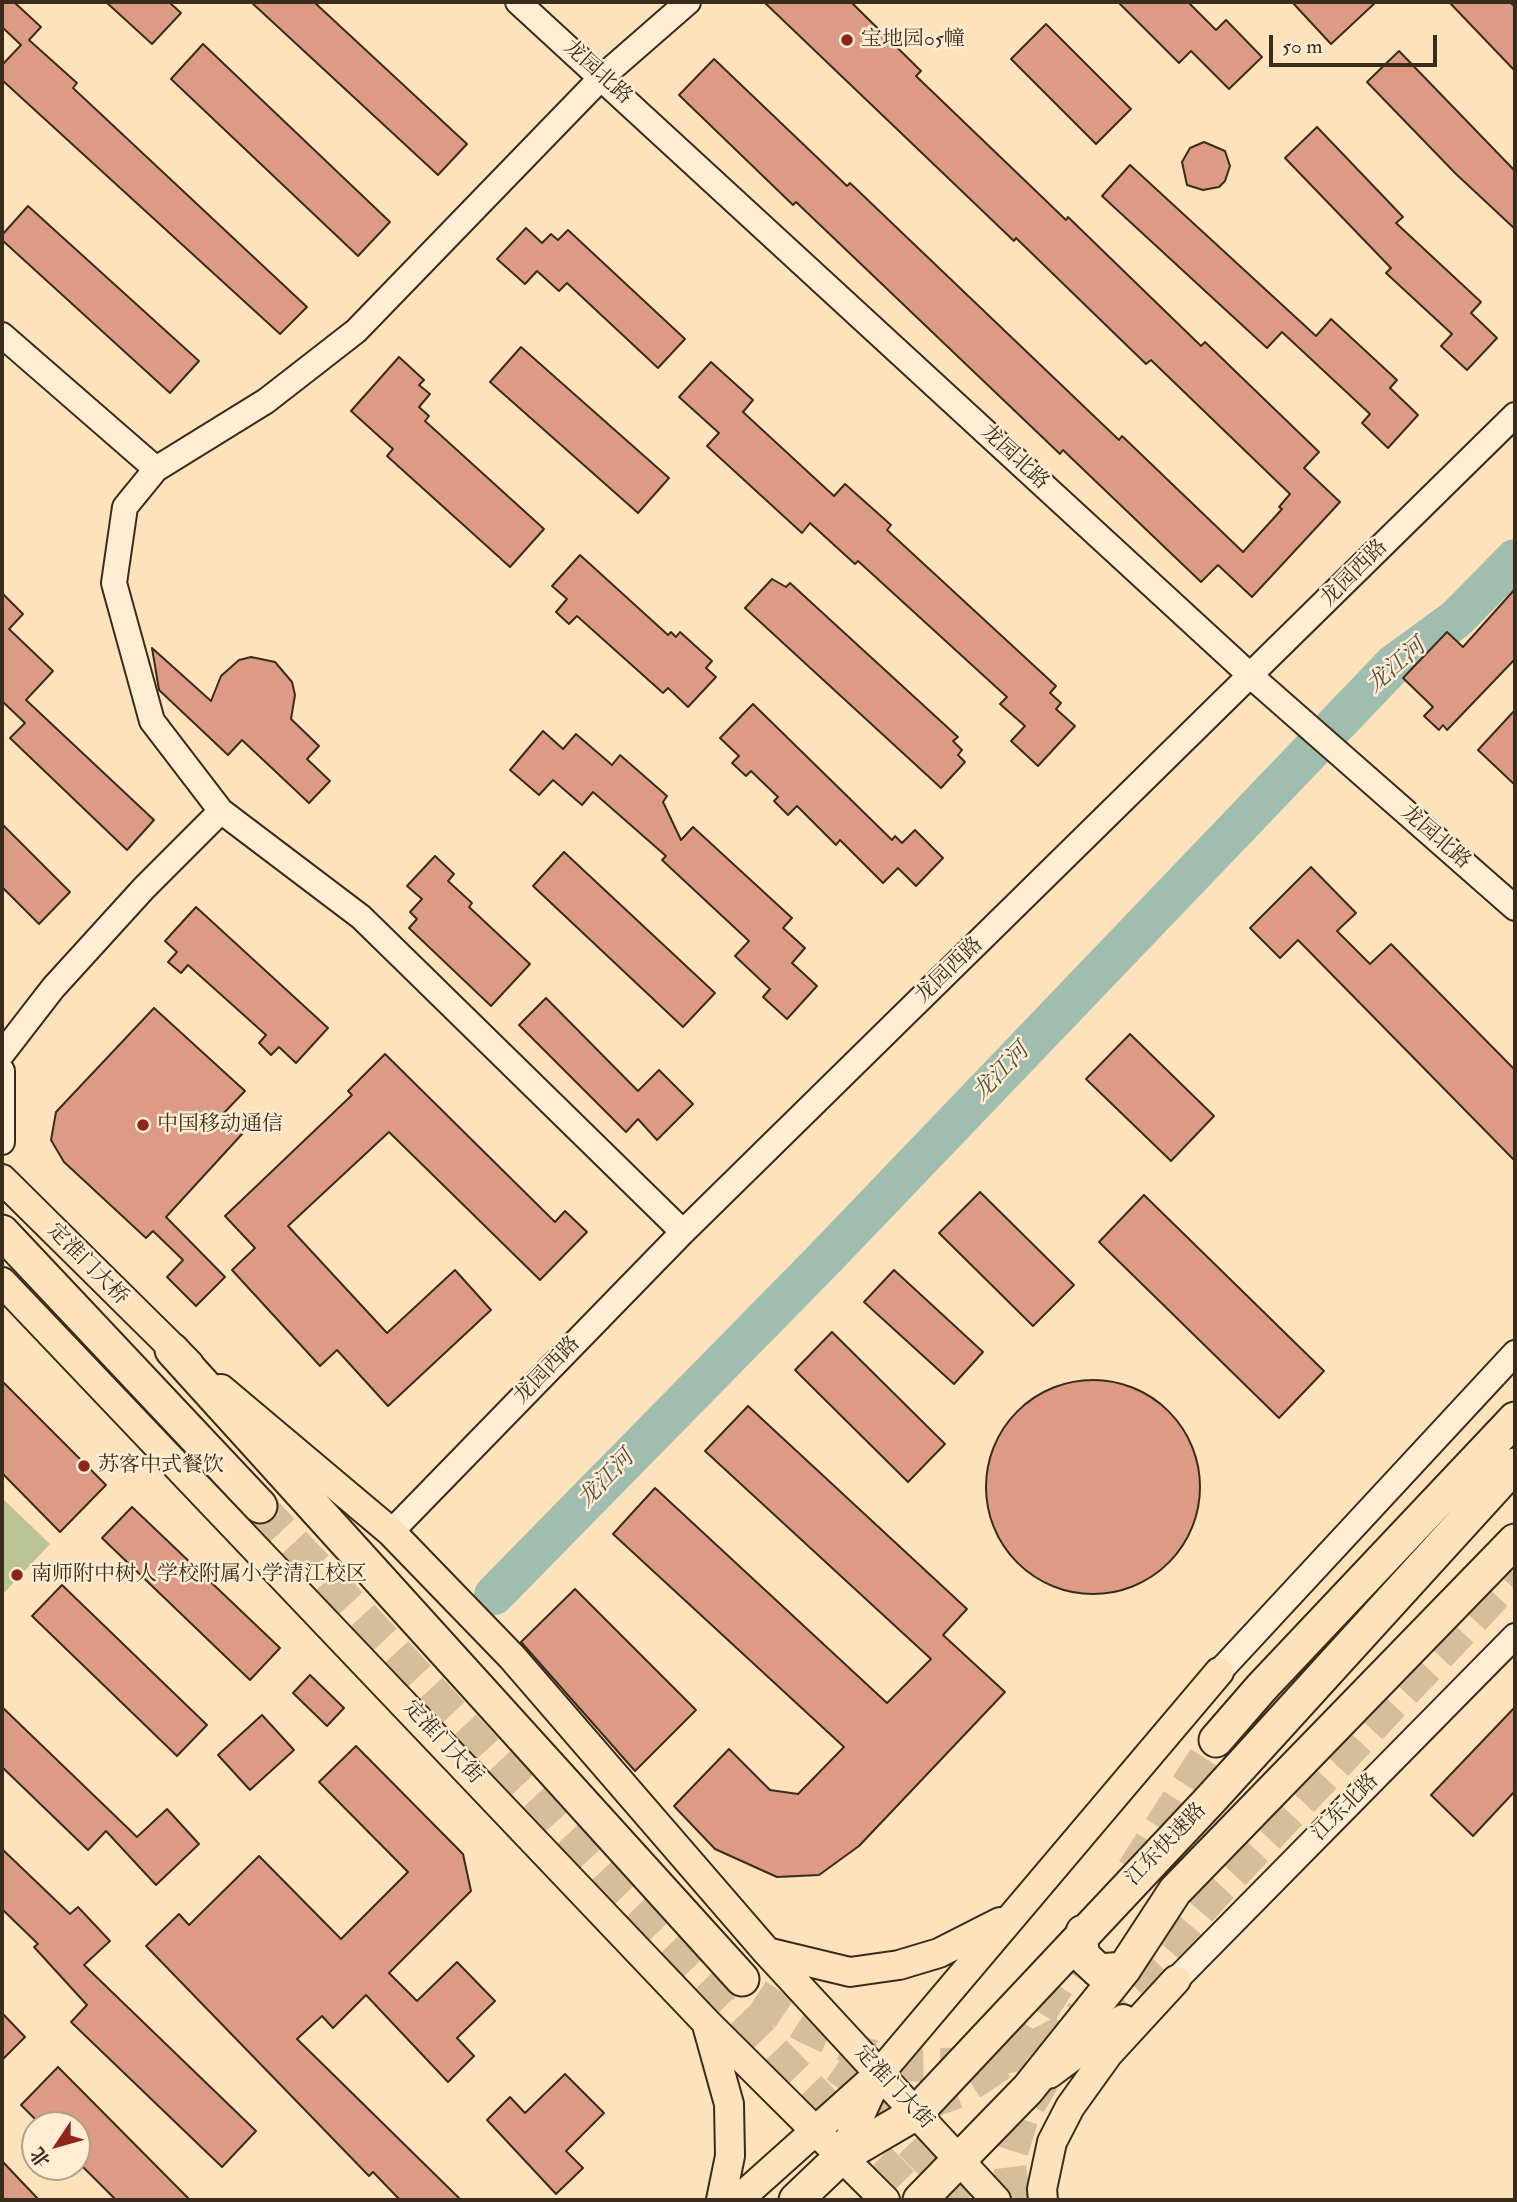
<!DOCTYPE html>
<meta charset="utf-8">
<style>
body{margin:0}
#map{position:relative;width:1517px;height:2202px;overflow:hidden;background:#fde2bb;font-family:"IM FELL Double Pica","Noto Serif SC",serif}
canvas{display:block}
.frame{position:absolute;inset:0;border:4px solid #3a2c1a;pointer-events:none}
.north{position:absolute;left:21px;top:2111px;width:70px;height:70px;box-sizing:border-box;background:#feecd3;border:2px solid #b09f89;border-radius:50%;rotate:234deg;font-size:19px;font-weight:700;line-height:28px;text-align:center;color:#3a2c1a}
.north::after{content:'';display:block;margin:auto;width:24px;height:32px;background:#8f2418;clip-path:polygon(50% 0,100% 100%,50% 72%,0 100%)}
.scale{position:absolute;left:1269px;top:35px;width:168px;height:32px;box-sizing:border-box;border:4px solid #3a2c1a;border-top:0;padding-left:9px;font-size:21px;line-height:24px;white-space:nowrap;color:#3a2c1a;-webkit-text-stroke:5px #feecd3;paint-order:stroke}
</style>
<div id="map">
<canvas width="1517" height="2202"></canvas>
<div class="frame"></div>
<div class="north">北</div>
<div class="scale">50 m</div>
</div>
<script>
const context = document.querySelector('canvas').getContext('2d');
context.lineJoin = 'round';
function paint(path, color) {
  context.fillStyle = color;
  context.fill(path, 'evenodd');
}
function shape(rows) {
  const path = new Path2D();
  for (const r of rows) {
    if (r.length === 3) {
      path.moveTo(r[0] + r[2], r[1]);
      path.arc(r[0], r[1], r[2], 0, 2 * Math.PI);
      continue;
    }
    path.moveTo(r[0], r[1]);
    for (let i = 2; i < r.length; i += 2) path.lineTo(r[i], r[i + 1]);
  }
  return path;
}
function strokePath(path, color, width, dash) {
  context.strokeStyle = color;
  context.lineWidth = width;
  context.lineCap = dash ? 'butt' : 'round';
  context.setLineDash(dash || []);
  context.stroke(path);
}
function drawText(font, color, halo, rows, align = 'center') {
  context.font = font + ' "IM FELL Double Pica","Noto Serif SC",serif';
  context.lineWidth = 5;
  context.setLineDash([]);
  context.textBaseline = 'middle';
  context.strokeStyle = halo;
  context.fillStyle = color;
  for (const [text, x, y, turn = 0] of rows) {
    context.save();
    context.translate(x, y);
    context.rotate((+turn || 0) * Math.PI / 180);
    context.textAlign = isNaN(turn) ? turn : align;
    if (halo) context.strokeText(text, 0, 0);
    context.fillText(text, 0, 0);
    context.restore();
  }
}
paint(shape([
 [2,1498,50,1544,2,1595]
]), '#bac494');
strokePath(shape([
 [494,1595,825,1258,1393,665,1456,619,1515,559]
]), '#9fbeaf', 40);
const building = shape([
 [2,2,14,2,41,27,29,40,77,83,73,88,307,307,280,334,2,80,2,65,21,45,2,27,2,2],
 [106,2,169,2,181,13,152,44,106,2],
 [251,2,314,2,467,144,438,175,251,2],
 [764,2,851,2,921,71,916,76,1066,220,1068,217,1201,346,1205,342,1319,452,1304,468,1340,502,1252,597,1218,565,1201,582,1063,450,1060,454,796,202,793,205,679,95,714,59,847,186,850,183,1119,440,1122,436,1243,552,1282,509,1279,507,1290,494,1151,360,1146,364,1016,238,1014,241,764,2],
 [1118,2,1188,2,1216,30,1226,20,1262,57,1229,89,1191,51,1179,63,1118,2],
 [1292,2,1376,2,1331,44,1292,2],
 [1449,2,1510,2,1515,7,1515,71,1449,2],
 [1046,24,1131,109,1096,144,1011,59,1046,24],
 [203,44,390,222,358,256,171,79,203,44],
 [1399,51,1515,171,1515,229,1456,174,1367,82,1399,51],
 [1317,127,1403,217,1396,223,1481,302,1471,313,1497,338,1467,370,1441,346,1452,334,1386,273,1391,268,1285,158,1317,127],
 [1204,142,1225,151,1230,166,1225,181,1219,187,1203,190,1187,185,1182,162,1190,148,1204,142],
 [1130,165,1316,336,1331,319,1397,380,1390,388,1418,415,1388,448,1362,423,1370,414,1282,332,1267,348,1102,196,1130,165],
 [28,206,199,361,170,393,2,240,2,235,28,206],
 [526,228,542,243,551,234,558,240,568,230,685,339,658,368,567,283,559,291,537,271,525,284,497,259,526,228],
 [521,347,669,478,638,513,490,382,521,347],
 [399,357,424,380,419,385,430,394,419,407,429,416,425,421,544,529,510,567,387,456,393,449,351,411,399,357],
 [711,362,753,400,743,412,834,496,845,484,891,525,887,530,1056,686,1050,693,1061,703,1056,709,1075,726,1038,766,1011,741,1025,726,1000,704,1007,697,858,561,855,564,810,523,802,533,707,446,719,433,679,397,711,362],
 [580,555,668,635,671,632,676,637,680,632,712,661,706,668,716,677,688,707,668,688,663,693,577,616,569,624,556,612,567,599,552,586,580,555],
 [772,579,786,587,790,583,958,737,953,741,962,750,958,755,965,762,941,788,745,608,772,579],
 [1515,589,1515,659,1447,730,1443,725,1439,730,1424,716,1433,707,1403,678,1447,632,1463,647,1515,589],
 [2,593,23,614,9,629,53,671,26,700,154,820,127,850,10,738,25,723,2,701,2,593],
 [152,648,211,701,221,676,239,660,251,657,275,662,292,682,295,695,291,719,319,746,307,759,330,781,309,803,242,740,228,755,159,690,152,648],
 [753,704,892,840,895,836,902,843,915,830,943,858,916,886,898,868,883,883,840,840,836,845,797,806,788,815,774,801,778,797,751,771,746,776,732,763,739,756,720,738,753,704],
 [1515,710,1515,785,1478,750,1515,710],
 [543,731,563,749,576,734,612,765,620,755,667,796,663,802,681,840,693,827,792,918,783,928,805,948,792,963,817,986,787,1019,763,997,770,989,735,956,749,941,662,860,666,856,593,792,582,805,553,780,539,795,510,770,543,731],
 [2,824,70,892,39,924,2,887,2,824],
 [564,852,715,993,683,1027,533,886,564,852],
 [435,856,454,874,448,881,472,903,469,907,530,964,491,1006,409,928,417,919,410,912,422,899,407,886,435,856],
 [1311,867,1356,913,1337,931,1370,964,1391,944,1515,1070,1515,1161,1298,940,1280,958,1250,928,1311,867],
 [196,907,328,1028,296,1063,279,1047,271,1055,259,1043,266,1035,188,965,181,973,168,962,177,952,165,941,196,907],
 [546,998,638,1091,659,1070,693,1104,657,1140,638,1119,626,1132,519,1025,546,998],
 [154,1008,245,1091,221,1116,243,1133,166,1217,225,1277,196,1306,167,1277,183,1260,153,1231,146,1238,64,1162,51,1140,56,1112,154,1008],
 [1130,1034,1214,1116,1171,1161,1086,1079,1130,1034],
 [385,1054,555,1222,565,1211,587,1232,540,1280,389,1132,288,1226,387,1333,455,1270,491,1310,388,1406,337,1350,320,1366,232,1270,255,1248,225,1216,352,1095,348,1091,385,1054],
 [980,1192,1074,1285,1033,1326,939,1233,980,1192],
 [1144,1195,1324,1371,1279,1418,1099,1242,1144,1195],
 [894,1270,983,1352,954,1384,864,1302,894,1270],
 [832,1332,945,1444,908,1482,795,1370,832,1332],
 [1093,1487,107],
 [2,1381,106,1485,60,1532,2,1473,2,1381],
 [748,1406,967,1609,943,1635,1005,1692,859,1846,819,1875,777,1877,715,1849,674,1806,729,1749,770,1790,798,1794,844,1747,613,1534,655,1488,887,1703,931,1659,705,1451,748,1406],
 [132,1507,280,1648,250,1680,102,1538,132,1507],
 [62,1585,207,1725,177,1756,32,1616,62,1585],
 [575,1589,696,1710,635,1771,521,1642,575,1589],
 [310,1675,344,1708,327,1726,293,1693,310,1675],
 [2,1707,137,1837,167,1809,199,1844,156,1885,106,1831,88,1850,2,1767,2,1707],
 [1515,1707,1515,1791,1473,1836,1431,1795,1515,1707],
 [262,1715,294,1750,250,1790,218,1755,262,1715],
 [356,1746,463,1854,471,1891,389,1973,417,2001,457,1962,495,2001,457,2038,474,2056,448,2082,366,1995,333,2028,322,2016,297,2039,461,2200,400,2200,373,2172,369,2176,146,1946,179,1914,189,1925,259,1856,341,1939,408,1872,319,1782,356,1746],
 [2,1849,70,1914,78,1907,110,1941,84,1965,256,2131,222,2167,71,2022,87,2005,34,1947,38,1944,2,1909,2,1849],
 [2,2013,25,2037,2,2060,2,2013],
 [58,2067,190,2200,116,2200,77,2161,77,2125,41,2125,21,2105,58,2067],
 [565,2074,604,2113,566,2151,583,2168,556,2194,487,2120,510,2097,525,2113,565,2074],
 [2,2161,39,2200,2,2200,2,2161]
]);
paint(building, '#dd9a85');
strokePath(building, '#3a2c1a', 2);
strokePath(shape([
 [260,1506,617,1890,919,2200],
 [1133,1870,1216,1740],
 [715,1968,802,2025,864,2054,914,2065,973,2064,1021,2054,1062,2032,1081,2015],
 [1098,2021,1158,1960,1209,1900,1515,1574],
 [836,2066,874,2093,900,2103,927,2103,960,2091,998,2066,1025,2037,1082,1948],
 [876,2107,966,2200],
 [1014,2200,1009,2160,1023,2115,1043,2081]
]), '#d6be9b', 33, [33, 17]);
const secondary = shape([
 [518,2,1252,677,1515,908],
 [2,335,156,469],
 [2,1054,53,988,144,888,221,811],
 [2,1071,2,1142],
 [683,1232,361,917,221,811,152,721,114,583,125,507,156,469,266,401,356,331,602,77,688,2],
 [391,1532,683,1232,1515,415],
 [1219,1672,1515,1353],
 [1176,1980,1515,1636]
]);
const primary = shape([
 [2,1179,189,1364],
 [2,1282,706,2022,885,2200],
 [221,1389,391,1532,512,1657,767,1952,996,2200],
 [767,1952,850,1972,899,1965,939,1953,1000,1922],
 [707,2025,729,2104,730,2156,721,2200],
 [1049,2074,1123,2019],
 [841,2157,879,2074,1219,1672],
 [738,2200,872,2080],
 [1043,2200,1042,2189,1052,2142,1070,2107,1108,2054,1176,1980]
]);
const highway = shape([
 [2,1232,260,1506],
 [172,1350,742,1979],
 [1216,1740,1262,1687,1515,1419],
 [1083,1932,1081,1944,1083,1956,1099,1971,1124,1969],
 [796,2200,841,2157,916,2113,1211,1799,1515,1465],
 [920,2200,1028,2089,1124,1969,1175,1891,1515,1541]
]);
strokePath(secondary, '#3a2c1a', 28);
strokePath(primary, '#3a2c1a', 32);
strokePath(highway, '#3a2c1a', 37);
strokePath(secondary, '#feecd3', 24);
strokePath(primary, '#fde2bb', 28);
strokePath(highway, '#fde2bb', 33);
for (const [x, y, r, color] of [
 [847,40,7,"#8f2418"],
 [143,1125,7,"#8f2418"],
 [84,1466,7,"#8f2418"],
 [17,1575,7,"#8f2418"]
]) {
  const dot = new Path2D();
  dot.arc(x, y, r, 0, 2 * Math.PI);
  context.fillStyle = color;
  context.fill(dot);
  strokePath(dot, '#feecd3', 2.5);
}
drawText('21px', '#3a2c1a', '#feecd3', [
 ["宝地园05幢",861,40],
 ["中国移动通信",157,1125],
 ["苏客中式餐饮",98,1466],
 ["南师附中树人学校附属小学清江校区",31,1575]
], 'left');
drawText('21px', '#3a2c1a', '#feecd3', [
 ["龙园北路",597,73,42],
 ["龙园北路",1014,458,43],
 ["龙园西路",1355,574,-45],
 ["龙园北路",1435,838,41],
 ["龙园西路",950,971,-44],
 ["定淮门大桥",87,1265,45],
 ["龙园西路",548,1371,-46],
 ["定淮门大街",442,1743,47],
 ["江东北路",1346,1808,-45],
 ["江东快速路",1167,1845,-46],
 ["定淮门大街",893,2088,47]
]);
drawText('italic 23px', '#53503f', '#feecd3', [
 ["龙江河",1397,667,-41],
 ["龙江河",1002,1073,-46],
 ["龙江河",607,1480,-46]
]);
</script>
